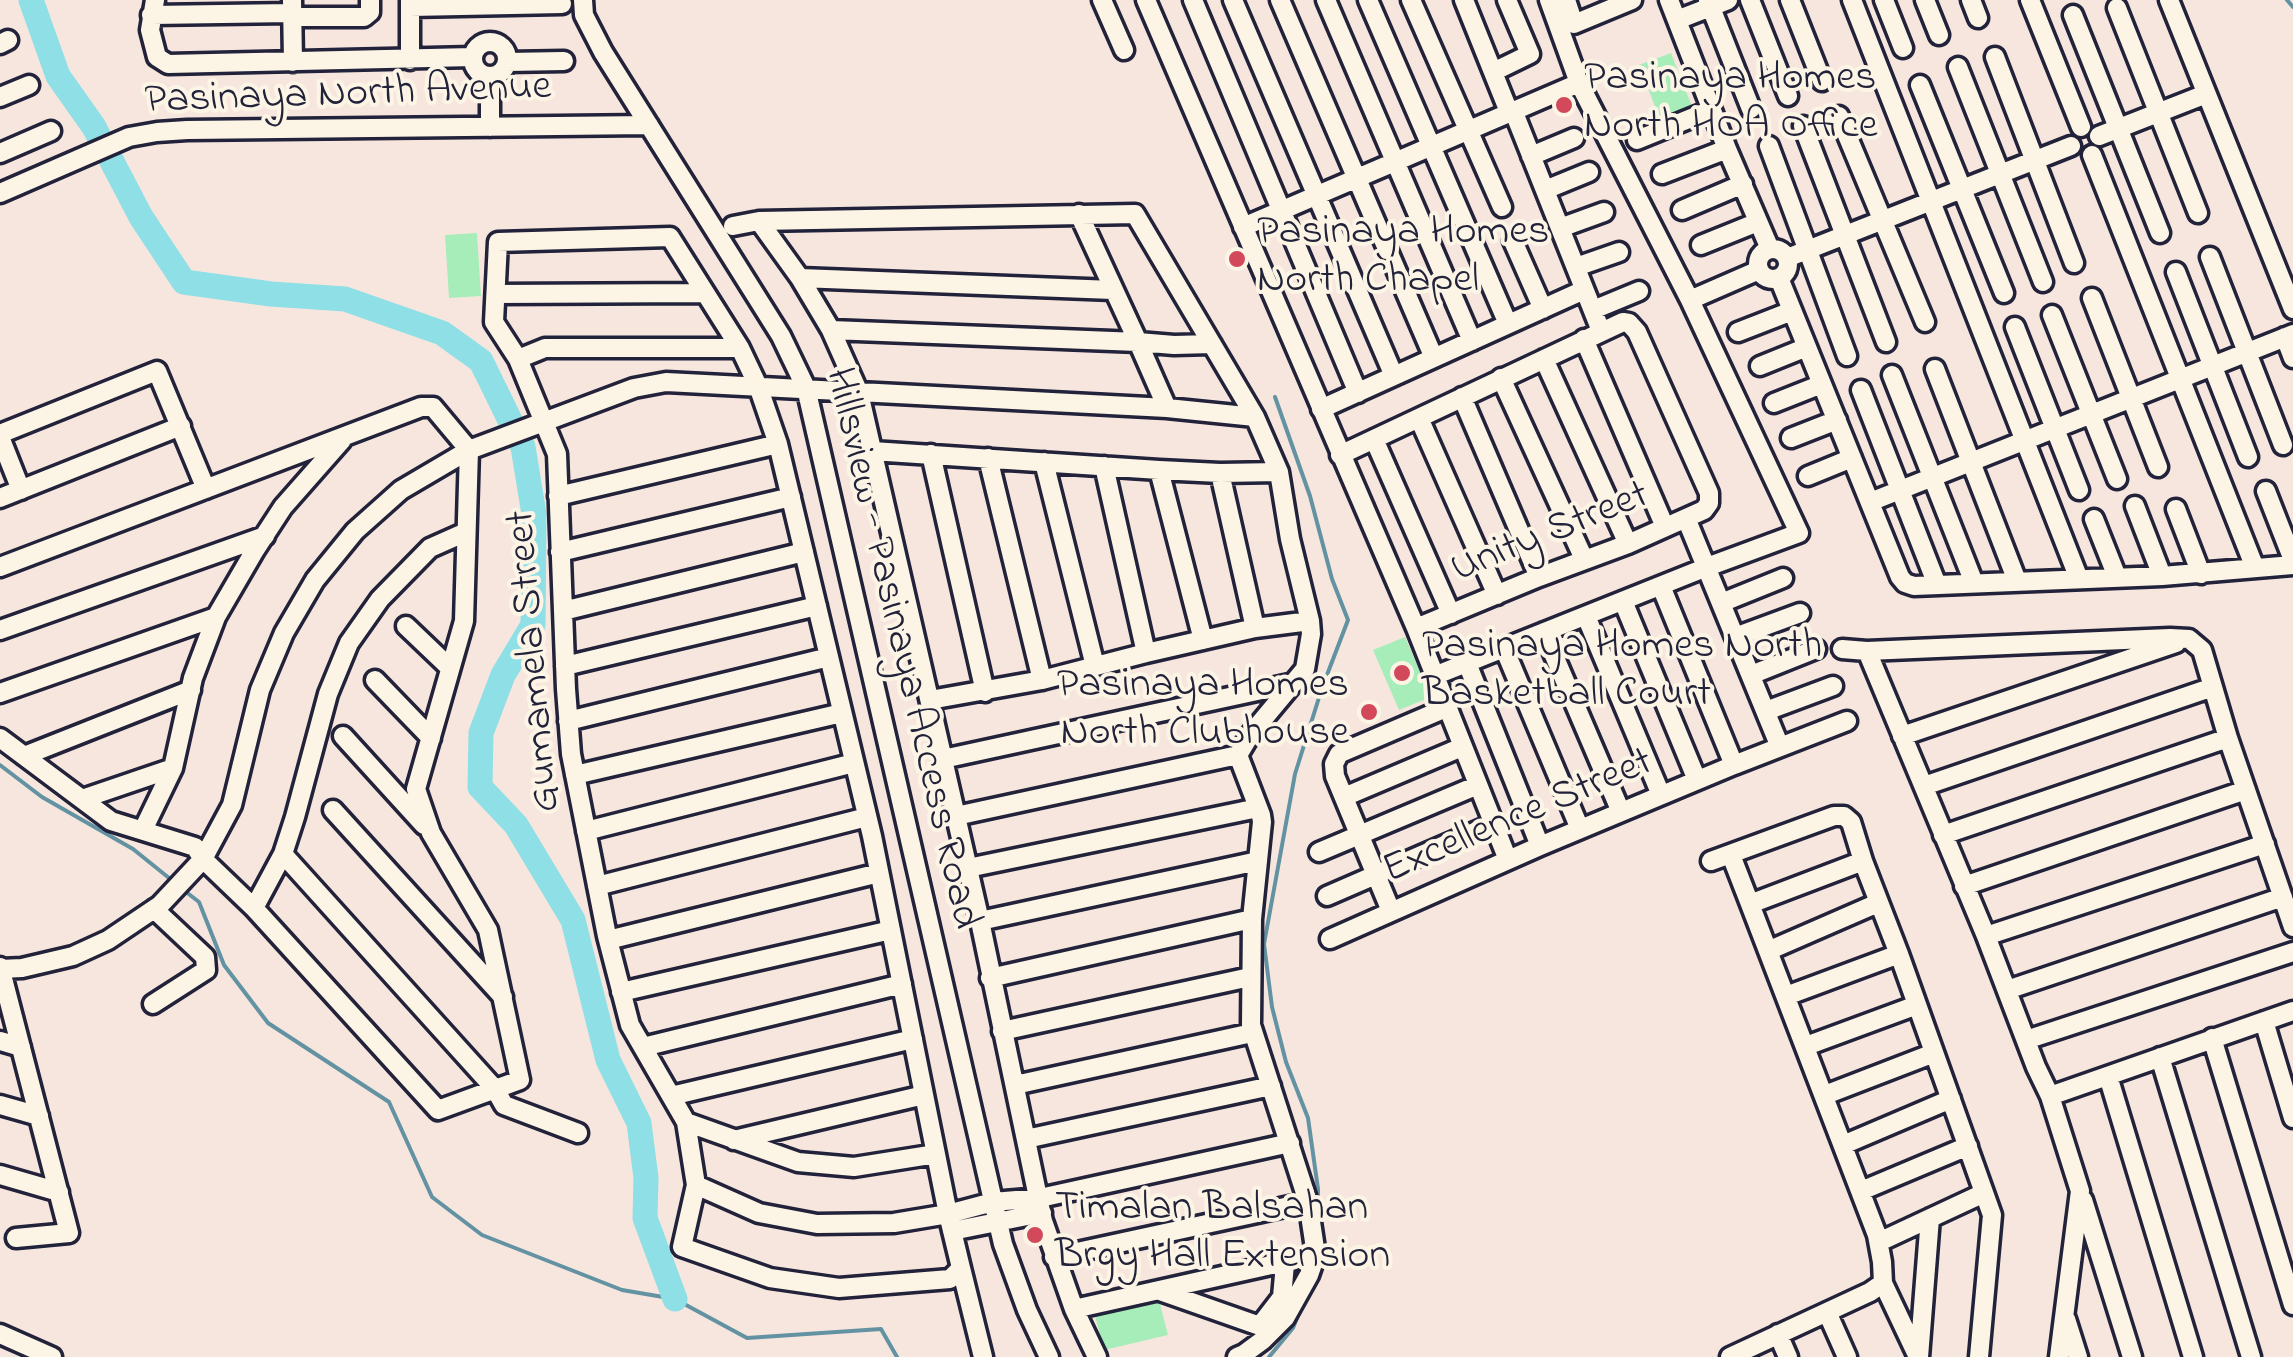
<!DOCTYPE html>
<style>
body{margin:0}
canvas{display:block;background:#f7e6de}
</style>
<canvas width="2293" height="1357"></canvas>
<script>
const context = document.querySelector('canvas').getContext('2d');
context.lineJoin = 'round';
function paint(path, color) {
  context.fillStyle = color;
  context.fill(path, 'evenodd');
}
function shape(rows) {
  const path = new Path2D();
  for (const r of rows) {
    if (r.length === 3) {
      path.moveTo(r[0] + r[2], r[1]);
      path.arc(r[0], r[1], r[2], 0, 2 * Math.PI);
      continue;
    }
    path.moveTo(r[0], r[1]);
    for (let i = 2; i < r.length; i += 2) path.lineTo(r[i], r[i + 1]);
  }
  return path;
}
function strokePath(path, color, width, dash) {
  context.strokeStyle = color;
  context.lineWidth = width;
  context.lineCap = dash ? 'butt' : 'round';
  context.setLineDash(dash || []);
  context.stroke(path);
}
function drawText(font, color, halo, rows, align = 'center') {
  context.font = font + ' "Indie Flower",sans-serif';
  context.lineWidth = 8;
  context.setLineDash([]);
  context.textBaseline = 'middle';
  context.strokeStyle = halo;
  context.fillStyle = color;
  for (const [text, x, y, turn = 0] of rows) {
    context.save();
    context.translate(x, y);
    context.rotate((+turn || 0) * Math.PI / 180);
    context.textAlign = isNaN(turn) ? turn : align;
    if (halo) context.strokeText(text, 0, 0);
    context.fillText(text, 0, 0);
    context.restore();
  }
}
paint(shape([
 [1671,53,1693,109,1661,122,1639,65],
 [477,233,481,296,449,298,445,235],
 [1405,637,1431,697,1399,710,1373,650],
 [1159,1300,1168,1335,1104,1350,1095,1316]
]), '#a7edb9');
strokePath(shape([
 [2287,0,2293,7],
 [1275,397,1310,496,1332,579,1348,620,1322,688,1295,774,1264,944,1272,1007,1286,1062,1308,1118,1318,1189,1318,1211],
 [0,765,42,797,133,849,174,882],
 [181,888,199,902,224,965,268,1023,389,1102,432,1197,482,1235,622,1290,675,1299,747,1338,881,1329,897,1357],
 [1269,1357,1293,1328,1303,1303]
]), '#6393a2', 4);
strokePath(shape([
 [31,0,58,76,94,127,141,217,184,282,271,294,345,299,442,333,481,361,523,447,534,514,533,625,503,675,481,733,480,787,516,825,573,920,608,1060,639,1123,646,1178,645,1218,675,1299]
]), '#8edfe6', 25);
const minor = shape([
 [155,0,150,30,157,57,168,64,473,57],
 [292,0,293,62],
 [410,0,410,60],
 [583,0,584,15,603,52,781,336,806,388,1003,1244,1027,1310,1049,1357],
 [1102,0,1124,50],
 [1146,0,1416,628,1508,860],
 [1193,0,1358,393],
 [1233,0,1394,376],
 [1280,0,1434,358],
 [1326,0,1472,341],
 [1368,0,1508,324],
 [1411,0,1502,207],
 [1464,0,1509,112],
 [1566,0,1574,24,1632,0],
 [1669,0,1727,149,1770,249],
 [1708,0,1751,109],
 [1750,0,1788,96],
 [1790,0,1822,81],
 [1852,0,2079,579],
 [1884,0,1903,48],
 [1925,0,1939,35],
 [1971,0,1978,18],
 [2030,0,2081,127],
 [2169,0,2293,309],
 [410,7,562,4],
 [2117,8,2198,213],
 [151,15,292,13],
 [2073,15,2160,233],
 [293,17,364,17,370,12,370,0],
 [1677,20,1728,0],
 [490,59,17],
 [0,44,8,40],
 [1995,57,2074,263],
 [507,62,564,61],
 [1958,67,2043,282],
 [1493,72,1530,54,1507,0],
 [1920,85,2004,293],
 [0,97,29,85],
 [1513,110,1601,331],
 [1839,116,1925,322],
 [1803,126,1886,342],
 [490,127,490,76],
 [2099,136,2206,94],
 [1637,140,1711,110],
 [1769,146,1847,356],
 [0,153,51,131],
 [2092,155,2255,568],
 [1531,156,1574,138],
 [1662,174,1727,149],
 [1545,190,1589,172],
 [0,193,129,137,157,132,187,130,649,125],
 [1682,210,1743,184],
 [1079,214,1138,342,1174,345,1212,344],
 [759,221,800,278,831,330,859,393,980,921,1043,1221,1074,1309,1097,1357],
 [733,226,759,221,1135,214,1255,417,1279,472,1290,539,1310,621,1255,628,1146,653,1042,680,930,700],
 [1243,227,1579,83],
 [1560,228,1604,212],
 [670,237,740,348,758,386,778,444,872,836,948,1214,961,1268,950,1279,839,1288,770,1278,682,1247,696,1185,686,1122,630,1025,607,936,571,754,566,689,557,454,518,359,494,322,498,242,670,237],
 [1513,241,1543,309],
 [1701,245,1758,222],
 [1773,264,15],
 [2210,257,2283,445],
 [1787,258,2071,146],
 [1576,267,1619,252],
 [2176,272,2248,457],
 [800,278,1113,290],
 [1779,278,1900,577,1905,583,1914,586,2162,576,2293,565],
 [496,294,705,293],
 [2092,298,2158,467],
 [1690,300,1759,270],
 [1593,310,1639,291],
 [2052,315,2117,479],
 [2015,327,2079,490],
 [831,330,1138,342,1167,408],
 [1738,332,1792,311],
 [2285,337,2293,358],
 [1584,339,1665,527],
 [518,359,545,348,740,348],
 [1544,359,1628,544],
 [1760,366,1807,347],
 [1935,369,2017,581],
 [1892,375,1974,583],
 [1501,378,1584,559],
 [1861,390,1937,585],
 [1462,397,1539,577],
 [1774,403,1822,384],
 [1321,409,1584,290],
 [1419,418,1497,595],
 [0,434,157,371,206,489],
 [0,437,21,490],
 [1791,438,1837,420],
 [1374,439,1451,614],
 [872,451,1159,470,1220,473,1279,472],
 [931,454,985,692],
 [1340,455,1623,322,1629,323,1637,332,1709,493,1709,503,1704,510,1628,544,1539,577,1416,628],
 [988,458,1042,680],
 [1044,462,1095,666],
 [1104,466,1146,653],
 [1159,470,1203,640],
 [1220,473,1255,628],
 [1808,476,1852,458],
 [2266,491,2293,560],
 [558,496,778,444],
 [0,498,181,426],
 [1870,502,2293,334],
 [2135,506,2162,576],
 [2176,509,2201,574],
 [1686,518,1780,747],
 [2094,519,2117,577],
 [560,552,791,497],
 [0,567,421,407,433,407,469,450,464,621,416,789,431,833,488,930,520,1080,438,1110,254,908,203,859,195,847,111,821,0,738],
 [1661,586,1734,765],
 [1623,601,1697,780],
 [1721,603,1783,578],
 [563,611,804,552],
 [1586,616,1661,795],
 [406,626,450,668],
 [0,630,265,536],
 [1544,632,1621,812],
 [1735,637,1800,613],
 [1504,648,1580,829],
 [1842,649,1867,651,2170,638,2189,639,2202,650,2228,738,2293,927],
 [1867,651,1986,936,2036,1067,2050,1096,2080,1191,2059,1357],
 [1467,663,1540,846],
 [565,666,817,606],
 [1751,675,1816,649],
 [1434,676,1707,567,1799,533,1690,300,1579,83,1549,0],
 [375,680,431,738],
 [0,693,216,617],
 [1766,711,1833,686],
 [568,721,829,657],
 [343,736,424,825],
 [1902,736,2176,643],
 [24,756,191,690],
 [943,759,1294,683],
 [575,775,842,713],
 [1924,786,2213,687],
 [1344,797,1462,747],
 [82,799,173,768],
 [333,810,503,997],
 [956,816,1238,755],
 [143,830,173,768,193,678,216,617,255,550,283,507,342,440],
 [586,831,854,763],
 [1943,835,2228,738],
 [1319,852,1478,785],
 [283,854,495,1089,504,1105,578,1133],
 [1731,855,1750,904],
 [1711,861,1834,816,1844,816,1851,822,1863,861],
 [968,868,1258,808],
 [597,886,867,817],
 [1964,886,2246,790],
 [1327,896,1493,824],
 [254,908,283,854,295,817,328,694,349,643,380,599,430,548,466,532],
 [1391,911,1335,776,1334,764,1339,754,1343,752,1446,708],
 [980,921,1258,861],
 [1986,936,2265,844],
 [1330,939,1540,846,1734,765,1847,721],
 [608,940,879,873],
 [1770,950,1878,903],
 [0,967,69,1233,16,1238],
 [0,969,22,968,73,956,108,940,160,905,203,859,232,805,260,690,284,633,315,580,355,531,401,490,469,450,634,388,666,382,1167,408,1255,417],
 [990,978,1252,919],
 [2007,990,2283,897],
 [621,992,891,930],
 [1786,996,1899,954],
 [153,1004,206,970,205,957,154,909],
 [2264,1021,2293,1118],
 [1002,1031,1250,977],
 [2212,1038,2293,1305],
 [2026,1040,2293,952],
 [0,1041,21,1047],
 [1806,1046,1917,1005],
 [643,1047,902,984],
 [2160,1057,2251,1357],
 [2108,1076,2193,1357],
 [1015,1085,1252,1033],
 [1825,1095,1934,1053],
 [671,1096,913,1039],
 [2050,1096,2293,1011],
 [0,1105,39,1116],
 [686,1122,798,1162,854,1167,936,1154],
 [1026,1139,1271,1086],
 [734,1140,924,1095],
 [1843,1145,1951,1099],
 [0,1175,59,1192],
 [696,1185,759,1213,817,1224,894,1223,948,1214,993,1202,1040,1198,1290,1143],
 [1861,1191,1968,1146],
 [2083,1200,2132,1357],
 [952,1231,1042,1213],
 [1879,1242,1984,1193],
 [1054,1257,1308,1202],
 [961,1268,983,1357],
 [1883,1283,1918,1357],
 [1160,1291,1257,1325,1262,1323,1282,1297,1285,1264],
 [1074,1309,1316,1255,1308,1202,1251,1025,1252,919,1262,822,1261,815,1238,755,1250,735,1305,669,1311,634,1310,621],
 [1827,1312,1847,1357],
 [2066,1319,2078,1357],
 [0,1334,52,1357],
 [1778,1334,1788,1357],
 [1237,1357,1244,1354,1263,1340,1285,1318,1309,1275,1316,1255],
 [1730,1357,1870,1292,1883,1283,1882,1262,1877,1235,1750,904,1863,861,1899,954,1992,1215,1979,1357],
 [1919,1357,1930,1218]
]);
strokePath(minor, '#22223b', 25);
strokePath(minor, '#fcf5e5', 18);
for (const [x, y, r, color] of [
 [1564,105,10,"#d1495b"],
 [1237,259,10,"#d1495b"],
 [1402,673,10,"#d1495b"],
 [1369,712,10,"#d1495b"],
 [1035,1235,10,"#d1495b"]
]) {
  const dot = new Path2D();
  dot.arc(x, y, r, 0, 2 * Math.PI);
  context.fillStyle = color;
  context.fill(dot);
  strokePath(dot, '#fcf5e5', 4);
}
drawText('42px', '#22223b', '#fcf5e5', [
 ["Pasinaya Homes",1584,81],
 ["North HOA Office",1584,129],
 ["Pasinaya Homes",1257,235],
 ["North Chapel",1257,283],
 ["Pasinaya Homes North",1422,649],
 ["Basketball Court",1422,697],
 ["Pasinaya Homes",1349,688,"right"],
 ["North Clubhouse",1349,736,"right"],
 ["Timalan Balsahan",1055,1211],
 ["Brgy Hall Extension",1055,1259]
], 'left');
drawText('42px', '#22223b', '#fcf5e5', [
 ["Pasinaya North Avenue",348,97,-2],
 ["Unity Street",1551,535,-22],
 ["Hillsview - Pasinaya Access Road",899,649,77],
 ["Gumamela Street",537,661,-95],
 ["Excellence Street",1519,819,-23]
]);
</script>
